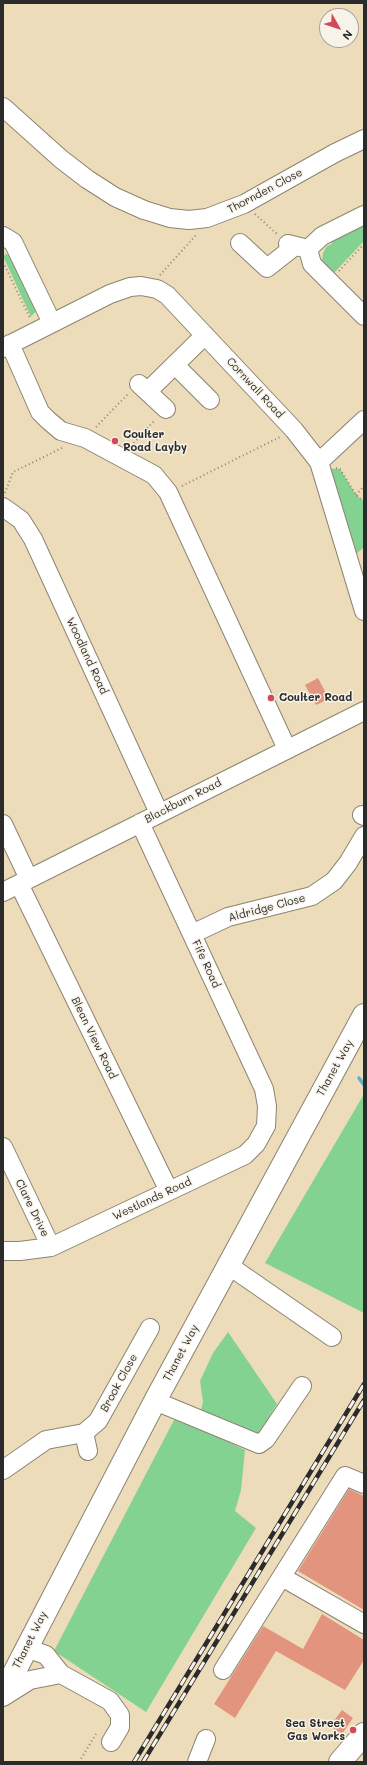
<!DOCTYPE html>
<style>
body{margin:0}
#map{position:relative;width:367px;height:1765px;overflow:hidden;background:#eddcba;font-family:Mali,sans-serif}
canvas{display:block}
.frame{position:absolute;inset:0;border:4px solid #2b2b2b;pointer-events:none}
.north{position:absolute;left:319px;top:8px;width:40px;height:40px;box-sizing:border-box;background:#f7f3e8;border:1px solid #a5a39c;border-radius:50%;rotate:129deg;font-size:11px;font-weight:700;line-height:16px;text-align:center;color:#2b2b2b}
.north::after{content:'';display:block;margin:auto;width:14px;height:18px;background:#d1495b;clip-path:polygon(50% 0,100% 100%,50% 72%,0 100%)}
</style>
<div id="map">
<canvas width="367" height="1765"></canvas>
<div class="frame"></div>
<div class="north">N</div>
</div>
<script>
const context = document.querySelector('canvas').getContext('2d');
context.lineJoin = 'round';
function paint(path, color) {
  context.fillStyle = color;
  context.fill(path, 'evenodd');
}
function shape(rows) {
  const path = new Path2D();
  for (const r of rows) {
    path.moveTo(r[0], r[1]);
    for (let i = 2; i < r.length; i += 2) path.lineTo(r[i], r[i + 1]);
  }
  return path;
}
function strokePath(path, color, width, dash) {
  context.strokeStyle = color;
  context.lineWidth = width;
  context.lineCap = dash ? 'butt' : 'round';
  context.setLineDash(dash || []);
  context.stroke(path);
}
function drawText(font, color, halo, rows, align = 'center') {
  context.font = font + ' Mali,sans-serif';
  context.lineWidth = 3;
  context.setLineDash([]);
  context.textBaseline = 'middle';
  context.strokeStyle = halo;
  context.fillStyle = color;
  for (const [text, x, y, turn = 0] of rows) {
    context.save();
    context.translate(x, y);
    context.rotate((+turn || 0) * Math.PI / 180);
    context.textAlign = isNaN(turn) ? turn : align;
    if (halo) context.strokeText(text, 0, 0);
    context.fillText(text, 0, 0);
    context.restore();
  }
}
paint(shape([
 [364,223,364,241,333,274,322,261,323,253,327,246,332,244,330,240],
 [6,254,10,255,36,306,36,311,31,317,3,256],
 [321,468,340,469,356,495,364,501,364,547,349,561],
 [364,1094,364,1313,265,1263],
 [228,1332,277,1404,258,1435,200,1414,203,1402,200,1381,213,1353],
 [179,1418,245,1450,241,1490,235,1511,256,1528,146,1712,54,1651,174,1420]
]), '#84d291');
strokePath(shape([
 [359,1078,364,1085]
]), '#57b2d5', 3.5);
paint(shape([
 [318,678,329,699,316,705,305,685],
 [349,1489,364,1496,364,1610,298,1571],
 [322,1614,364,1640,364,1660,345,1690,276,1651,235,1718,214,1704,263,1626,303,1649],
 [342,1710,353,1718,342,1734,330,1726]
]), '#e2947e');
const minor = shape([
 [3,107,61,159,87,179,115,197,144,210,170,218,189,220,207,218,244,204,335,153,364,139],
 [3,236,13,242,52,323],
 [240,243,267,268,295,246],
 [288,244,308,249,312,264,364,316],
 [308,249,322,236,364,215],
 [10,344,40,412,48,420,61,431,85,438,154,475,168,492,287,749],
 [3,348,110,294,130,287,141,286,157,289,167,295,294,430,319,462,364,611],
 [175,365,210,400],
 [139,384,166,409],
 [148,391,205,335],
 [319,462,364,420],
 [3,507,21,520,33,539,159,813],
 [362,815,364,816],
 [3,824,29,879],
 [19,884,169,1191],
 [3,892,364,711],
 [192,934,228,917,312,896,334,881,348,863,364,836],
 [3,1147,51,1247],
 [3,1251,20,1251,51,1247,245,1155,256,1144,266,1126,267,1106,264,1089,140,823],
 [228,1265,332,1337],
 [155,1401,259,1444,266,1439,302,1386],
 [84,1433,88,1451],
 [3,1470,46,1440,84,1433,98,1421,150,1328],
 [282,1577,364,1624],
 [26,1648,46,1655,61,1674,110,1701,120,1715,120,1727,111,1742],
 [223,1670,345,1476,364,1484],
 [3,1697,30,1680,61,1674],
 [197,1762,206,1739]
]);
const major = shape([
 [3,1694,155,1401,364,1015],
 [340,1762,364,1734]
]);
strokePath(minor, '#8c8472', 20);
strokePath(major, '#8c8472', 24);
strokePath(shape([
 [255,214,277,234],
 [3,262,30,318],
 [339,271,364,244],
 [160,275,197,234],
 [96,427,129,393],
 [131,446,155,420],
 [336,468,340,469,356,495,364,501],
 [182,486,280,437],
 [5,493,13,472,64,447],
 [356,495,364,486],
 [79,1762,96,1734]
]), '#8c8472', 2, [1, 3]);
strokePath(minor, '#fff', 18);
strokePath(major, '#fff', 22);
const rail = shape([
 [134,1762,364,1384],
 [143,1762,364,1400]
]);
strokePath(rail, '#2b2b2b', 4.5);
strokePath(rail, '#f7f3e8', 3, [9]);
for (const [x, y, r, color] of [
 [115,441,4,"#d1495b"],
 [271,698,4,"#d1495b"],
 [353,1730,4,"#d1495b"]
]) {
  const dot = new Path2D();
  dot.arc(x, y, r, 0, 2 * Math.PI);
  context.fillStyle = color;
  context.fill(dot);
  strokePath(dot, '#f7f3e8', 1.5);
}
drawText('11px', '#2b2b2b', '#f7f3e8', [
 ["Thornden Close",265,191,-28],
 ["Cornwall Road",255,388,47],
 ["Woodland Road",87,656,65],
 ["Blackburn Road",183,801,-27],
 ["Aldridge Close",267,908,-15],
 ["Fife Road",206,964,65],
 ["Blean View Road",94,1038,64],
 ["Thanet Way",335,1068,-61],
 ["Westlands Road",152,1199,-25],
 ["Clare Drive",32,1208,64],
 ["Thanet Way",181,1353,-62],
 ["Brook Close",119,1383,-61],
 ["Thanet Way",30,1640,-63]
]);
drawText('bold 11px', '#2b2b2b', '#f7f3e8', [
 ["Coulter",123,435],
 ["Road Layby",123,448],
 ["Coulter Road",279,698],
 ["Sea Street",345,1724,"right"],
 ["Gas Works",345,1737,"right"]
], 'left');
</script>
